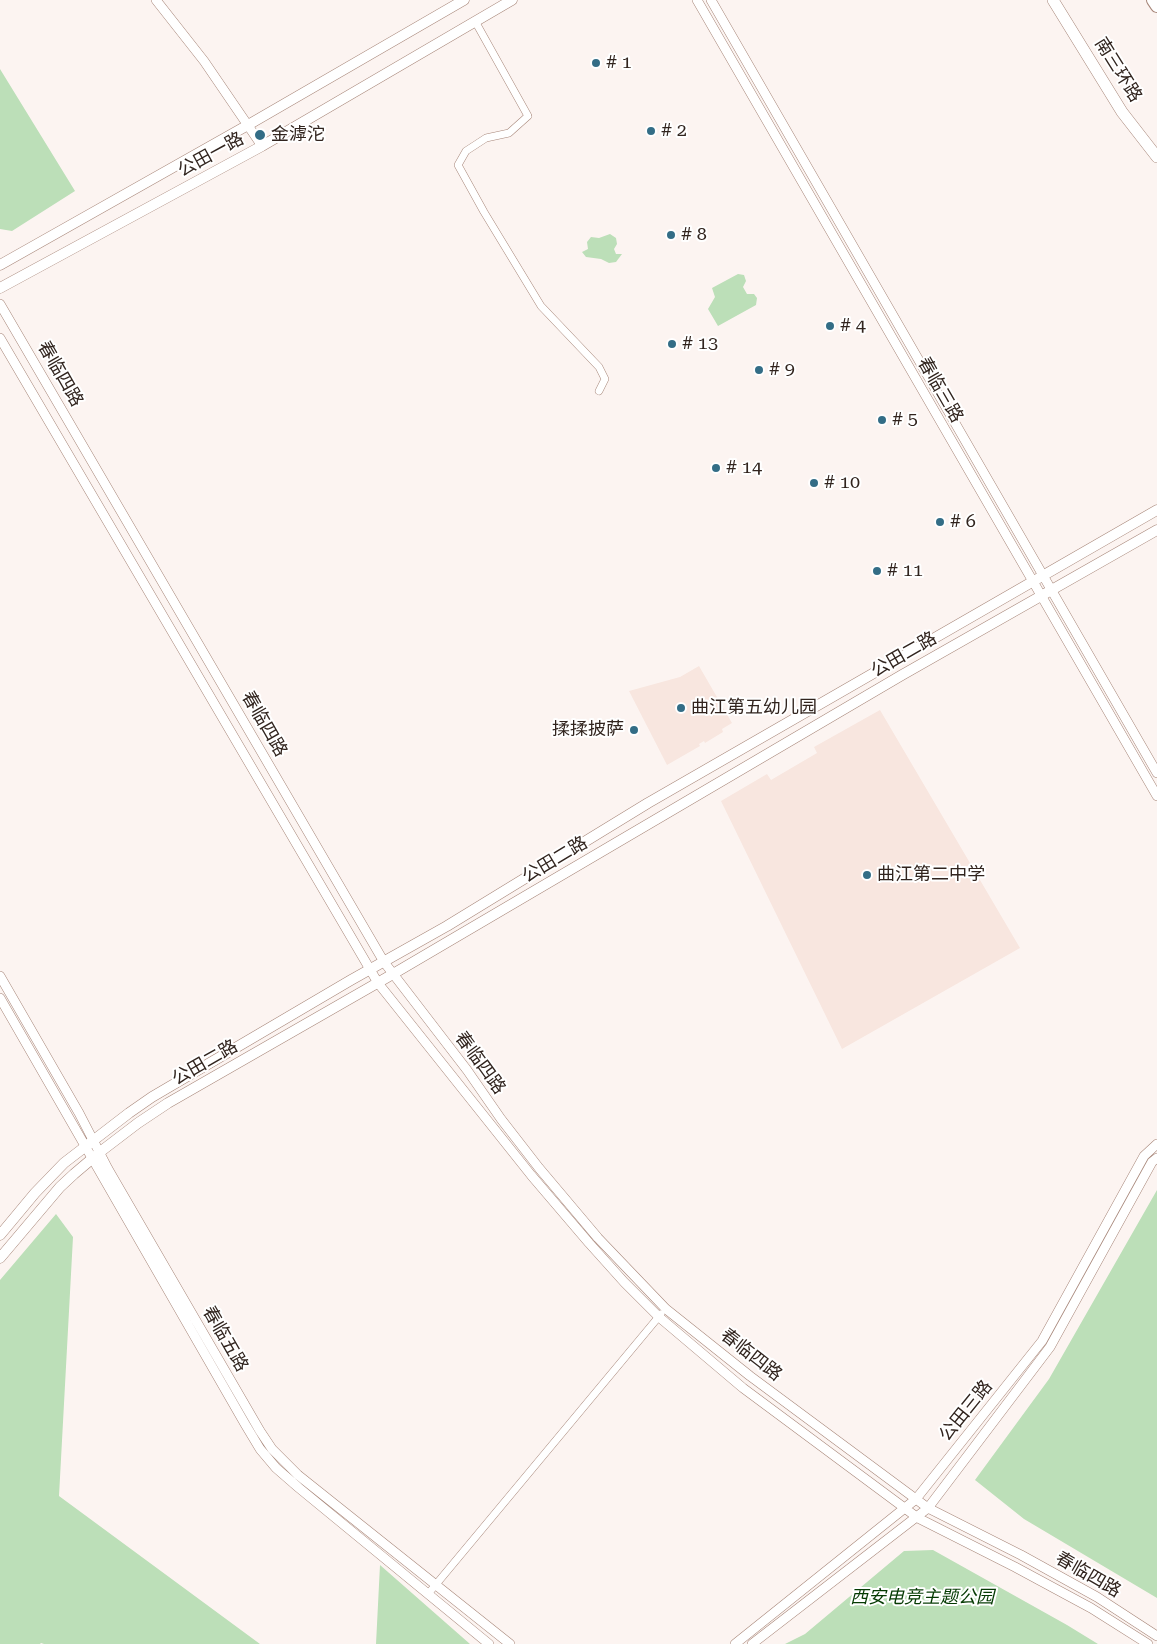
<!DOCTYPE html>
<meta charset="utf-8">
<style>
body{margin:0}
canvas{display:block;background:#fcf4f1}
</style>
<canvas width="1157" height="1644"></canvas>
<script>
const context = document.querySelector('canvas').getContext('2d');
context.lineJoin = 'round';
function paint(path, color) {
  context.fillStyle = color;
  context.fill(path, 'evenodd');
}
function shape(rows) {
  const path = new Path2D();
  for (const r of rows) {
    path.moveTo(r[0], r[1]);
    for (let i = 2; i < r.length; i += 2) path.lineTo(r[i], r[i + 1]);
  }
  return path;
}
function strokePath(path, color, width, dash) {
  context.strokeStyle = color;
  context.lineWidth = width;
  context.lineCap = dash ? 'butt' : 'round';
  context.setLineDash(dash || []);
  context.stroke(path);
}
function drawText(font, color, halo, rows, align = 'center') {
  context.font = font + ' "Roboto Serif","Noto Sans SC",serif';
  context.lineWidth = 4;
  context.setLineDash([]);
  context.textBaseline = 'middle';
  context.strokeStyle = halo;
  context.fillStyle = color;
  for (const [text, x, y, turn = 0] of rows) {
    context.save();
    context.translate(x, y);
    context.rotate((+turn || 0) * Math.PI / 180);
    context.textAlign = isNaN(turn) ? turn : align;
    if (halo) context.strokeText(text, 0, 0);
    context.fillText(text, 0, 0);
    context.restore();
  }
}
paint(shape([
 [699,666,732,723,722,729,723,732,705,743,704,741,699,744,700,746,667,765,629,691,680,677],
 [880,710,1020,948,842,1049,721,801,767,774,771,780,817,753,814,747]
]), '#f8e6df');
paint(shape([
 [0,69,75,191,12,231,0,229],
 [610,234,616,238,617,244,614,249,616,254,622,254,616,262,609,263,601,259,586,257,582,252,588,249,587,242,591,237,599,238],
 [738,274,744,275,746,281,743,287,747,294,754,294,757,298,756,305,718,326,708,309,715,297,712,288],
 [1157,1190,1157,1598,1024,1519,975,1480,1049,1379],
 [56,1214,73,1237,59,1496,260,1644,44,1644,41,1643,40,1644,0,1644,0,1280],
 [933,1550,1067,1625,1098,1644,785,1644,805,1634,904,1551],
 [380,1565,470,1644,376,1644]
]), '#bcdfb8');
const minor = shape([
 [475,21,528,116,509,133,486,138,466,151,458,165,484,212,541,306,599,367,605,379,599,391],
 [428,1594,661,1314]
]);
const tertiary = shape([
 [156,0,204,61,262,146],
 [697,0,1157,796],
 [711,0,1157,773],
 [0,304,384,962,467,1070,501,1119,539,1168,598,1238,666,1309,750,1376,928,1508,1021,1555,1097,1597,1157,1636],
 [0,338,378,983,531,1175,589,1243,624,1282,659,1317,743,1388,918,1518,1015,1567,1091,1608,1148,1644],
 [0,976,79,1113,108,1169,260,1431,272,1449,298,1475,510,1644],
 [0,998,245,1424,260,1449,276,1468,299,1488,489,1644],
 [735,1644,916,1499,1042,1341,1144,1156,1157,1144],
 [752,1644,928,1508,1050,1347,1152,1162,1157,1158]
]);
const secondary = shape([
 [0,265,248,125,464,0],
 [0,288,262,146,512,0],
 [0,1235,35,1193,64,1163,129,1113,152,1097,351,980,447,926,648,803,1157,510],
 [0,1258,60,1187,74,1174,100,1152,138,1123,168,1103,393,974,902,675,1157,530]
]);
const trunk = shape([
 [1053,0,1122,112,1157,157]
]);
const motorway = shape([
 [1153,0,1157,6]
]);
strokePath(minor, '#a78679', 8);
strokePath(tertiary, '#a78679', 10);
strokePath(secondary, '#a78679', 11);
strokePath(trunk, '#a78679', 12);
strokePath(motorway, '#a78679', 14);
strokePath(minor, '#fff', 7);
strokePath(tertiary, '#fff', 9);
strokePath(secondary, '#fff', 10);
strokePath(trunk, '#fff', 11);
strokePath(motorway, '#fff', 12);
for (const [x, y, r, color] of [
 [596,63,5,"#336d86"],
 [651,131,5,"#336d86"],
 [260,135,6,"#336d86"],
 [671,235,5,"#336d86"],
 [830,326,5,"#336d86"],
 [672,344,5,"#336d86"],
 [759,370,5,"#336d86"],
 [882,420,5,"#336d86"],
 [716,468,5,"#336d86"],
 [814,483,5,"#336d86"],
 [940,522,5,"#336d86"],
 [877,571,5,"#336d86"],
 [681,708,5,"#336d86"],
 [634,730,5,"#336d86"],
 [867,875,5,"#336d86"]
]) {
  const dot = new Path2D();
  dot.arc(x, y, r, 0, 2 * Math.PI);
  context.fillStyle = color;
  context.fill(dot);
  strokePath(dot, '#fff', 2);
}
drawText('18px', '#31241e', '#fff', [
 ["# 1",606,63],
 ["# 2",661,131],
 ["金滹沱",271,135],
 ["# 8",681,235],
 ["# 4",840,326],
 ["# 13",682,344],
 ["# 9",769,370],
 ["# 5",892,420],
 ["# 14",726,468],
 ["# 10",824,483],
 ["# 6",950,522],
 ["# 11",887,571],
 ["曲江第五幼儿园",691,708],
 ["揉揉披萨",624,730,"right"],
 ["曲江第二中学",877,875]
], 'left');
drawText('18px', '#31241e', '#fff', [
 ["南三环路",1118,70,58],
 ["公田一路",211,155,-29],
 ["春临四路",60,374,60],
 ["春临三路",940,390,60],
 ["公田二路",904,655,-30],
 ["春临四路",264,724,60],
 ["公田二路",555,860,-31],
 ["公田二路",205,1063,-30],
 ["春临四路",480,1063,54],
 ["春临五路",225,1339,60],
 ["春临四路",751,1355,38],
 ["公田三路",966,1411,-51],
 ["春临四路",1088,1575,30]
]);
drawText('italic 18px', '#043a02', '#fff', [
 ["西安电竞主题公园",922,1598]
]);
</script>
